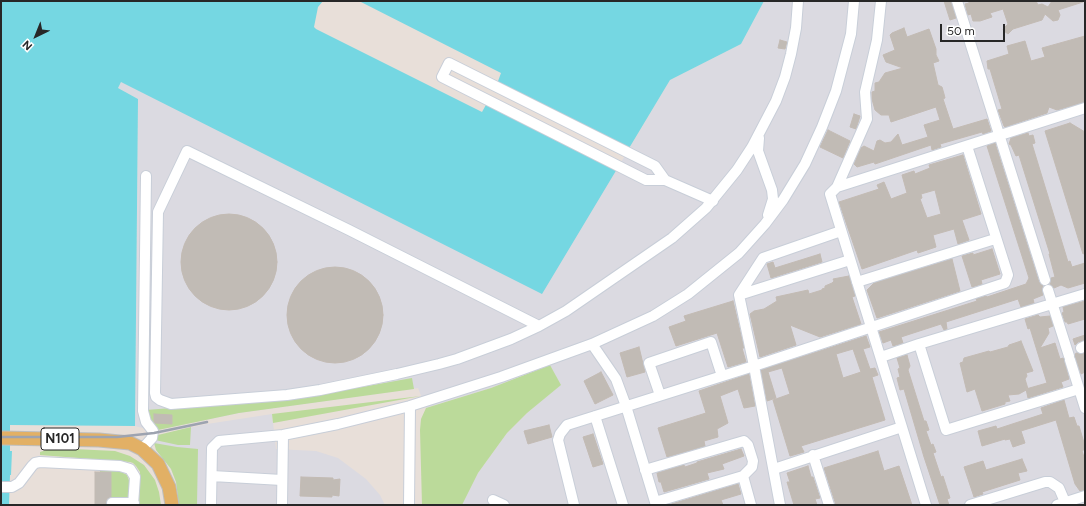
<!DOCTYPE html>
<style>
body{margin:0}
#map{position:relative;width:1086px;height:506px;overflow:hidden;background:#e8dfd9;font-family:Figtree,sans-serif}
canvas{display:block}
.frame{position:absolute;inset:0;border:2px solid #272727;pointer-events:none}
.north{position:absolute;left:16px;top:16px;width:40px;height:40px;-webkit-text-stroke:3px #fff;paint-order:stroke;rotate:223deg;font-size:11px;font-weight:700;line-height:16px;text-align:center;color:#272727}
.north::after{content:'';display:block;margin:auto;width:14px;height:18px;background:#272727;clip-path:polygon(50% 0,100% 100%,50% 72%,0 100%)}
.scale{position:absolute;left:940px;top:24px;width:65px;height:18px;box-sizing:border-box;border:2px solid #272727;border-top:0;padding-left:5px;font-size:12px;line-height:14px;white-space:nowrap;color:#272727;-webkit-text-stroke:3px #fff;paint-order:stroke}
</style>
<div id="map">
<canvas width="1086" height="506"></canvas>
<div class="frame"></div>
<div class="north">N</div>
<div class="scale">50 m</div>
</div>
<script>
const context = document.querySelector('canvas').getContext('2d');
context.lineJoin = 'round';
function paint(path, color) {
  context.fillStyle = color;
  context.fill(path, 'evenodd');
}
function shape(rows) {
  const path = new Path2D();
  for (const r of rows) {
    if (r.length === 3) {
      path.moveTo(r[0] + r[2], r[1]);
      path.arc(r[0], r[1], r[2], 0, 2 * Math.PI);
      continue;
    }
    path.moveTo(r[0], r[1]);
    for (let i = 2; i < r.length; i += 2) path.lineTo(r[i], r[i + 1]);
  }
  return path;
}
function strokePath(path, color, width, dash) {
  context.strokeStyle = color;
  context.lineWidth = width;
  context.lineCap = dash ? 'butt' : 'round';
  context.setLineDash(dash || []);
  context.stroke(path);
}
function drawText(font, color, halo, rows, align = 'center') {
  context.font = font + ' Figtree,sans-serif';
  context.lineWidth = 3.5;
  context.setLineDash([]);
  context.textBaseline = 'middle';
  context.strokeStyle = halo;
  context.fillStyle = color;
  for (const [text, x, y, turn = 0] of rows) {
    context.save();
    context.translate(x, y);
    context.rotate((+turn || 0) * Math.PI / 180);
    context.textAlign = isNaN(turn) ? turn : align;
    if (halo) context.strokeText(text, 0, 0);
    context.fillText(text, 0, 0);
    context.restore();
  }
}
paint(shape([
 [764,1,1085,1,1085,505,462,505,478,473,507,433,527,413,560,385,550,365,491,388,426,408,418,388,239,413,158,430,150,430,135,426,138,99,118,88,121,82,617,169,670,80,741,44],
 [272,414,276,449,316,451,338,458,366,479,380,495,385,505,179,505,176,482,171,469,155,446,154,443,158,435,207,424]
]), '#dbdae1');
paint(shape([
 [550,365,561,385,527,413,507,433,478,473,462,505,422,505,420,430,421,419,426,408,491,388],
 [412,378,414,389,239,413,158,430,150,422,146,410,272,400,318,395],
 [421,396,273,423,272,414],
 [191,427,190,445,178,445,155,440,158,435],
 [154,443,177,447,198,449,197,505,179,505,176,482,171,469,156,450],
 [53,448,115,451,130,456,144,465,155,480,159,492,161,505,139,505,140,472,136,466,133,463,130,462,40,455,40,452],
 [100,468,120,471,127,475,130,483,129,497,127,499,111,500,111,473,100,472]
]), '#bbda9a');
paint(shape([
 [1,1,323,1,318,7,314,27,316,29,482,112,487,103,617,169,542,294,121,82,118,88,138,99,135,426,10,425,10,451,12,451,11,475,10,475,9,505,1,505],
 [359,1,764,1,741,44,670,80,628,150,497,84,501,73]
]), '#75d7e2');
const building = shape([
 [944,1,951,1,956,18,950,20,944,1],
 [969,1,1036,1,1038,5,1042,4,1048,7,1052,1,1083,1,1083,2,1058,10,1060,15,1058,20,1053,21,1045,14,1042,20,1013,29,1008,34,1004,31,1003,29,1008,24,1003,9,990,13,992,17,980,21,973,21,971,14,968,15,965,4,969,3,969,1],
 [904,28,907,37,929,29,936,49,936,55,939,61,933,63,938,85,942,87,944,94,945,98,943,99,953,129,987,119,991,131,983,134,982,132,940,144,941,147,932,150,931,145,875,164,874,162,857,167,854,164,861,148,864,146,874,151,877,141,880,140,885,143,891,142,898,134,902,145,928,137,924,125,940,120,936,107,891,122,889,115,881,115,875,110,872,99,872,92,875,91,875,83,879,82,885,73,903,68,886,62,883,55,895,50,890,35,892,33,904,28],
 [1085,36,1085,102,1057,110,1049,107,1047,113,1005,127,1004,126,998,110,1002,109,990,69,988,69,987,61,1009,54,1007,46,1025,41,1031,61,1045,57,1042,48,1085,36],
 [780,40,787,42,785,49,778,48,780,40],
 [854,114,860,116,856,129,850,127,854,114],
 [1070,123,1085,132,1085,253,1083,254,1045,131,1070,123],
 [828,130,850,141,843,158,820,147,828,130],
 [1028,133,1029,136,1033,135,1035,143,1032,144,1068,262,1070,261,1072,267,1085,263,1085,283,1068,288,1061,285,1054,288,1050,284,1051,278,1055,277,1049,254,1050,254,1019,155,1016,156,1011,145,1009,144,1011,138,1028,133],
 [995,143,1039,282,1043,286,1042,289,1043,295,1033,299,1034,303,1021,307,1018,299,946,322,947,329,944,330,941,324,901,337,903,343,893,346,891,340,883,343,879,332,977,301,976,299,986,296,987,297,1026,284,1029,278,987,146,995,143],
 [963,155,981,214,962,220,969,240,958,244,954,229,933,235,936,247,918,253,917,250,862,269,839,202,879,189,877,185,884,182,891,199,907,193,902,175,914,171,915,174,930,168,929,165,963,155],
 [935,190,941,214,927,218,920,199,922,198,921,194,935,190],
 [229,262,48],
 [992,249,1000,274,981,280,982,284,972,287,962,256,973,253,973,255,992,249],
 [820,254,822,262,771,278,767,264,773,262,775,268,820,254],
 [952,259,960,291,877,318,867,290,874,283,952,259],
 [335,315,48],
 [849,276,855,296,852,297,861,324,820,337,790,325,796,345,760,357,750,314,754,311,764,309,777,301,776,297,808,290,809,294,822,290,822,289,825,288,825,286,832,283,834,281,833,279,849,276],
 [733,301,744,348,742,348,746,362,728,367,717,333,676,346,669,327,686,321,684,316,733,301],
 [1085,301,1085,319,1068,324,1067,322,1065,322,1062,313,1064,312,1063,307,1085,301],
 [1038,315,1040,317,1050,316,1053,326,1048,328,1049,333,1040,348,1055,343,1060,359,1063,358,1064,359,1069,379,1061,382,1063,387,1028,398,1026,389,1047,383,1030,328,1028,329,1025,319,1038,315],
 [1085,335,1085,340,1078,342,1075,345,1073,339,1085,335],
 [866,336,870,347,863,349,870,369,875,368,878,375,872,377,885,420,801,446,804,452,790,456,773,400,790,394,782,368,768,372,776,398,767,401,761,370,866,336],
 [853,349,861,372,843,378,836,354,853,349],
 [1021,341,1033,371,1026,373,1027,376,1025,379,1028,389,1019,394,1008,395,1010,401,1005,402,1005,404,982,411,975,389,967,392,960,363,963,362,964,358,989,351,990,352,1008,347,1009,345,1021,341],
 [639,347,645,372,627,377,620,353,639,347],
 [1077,353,1081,354,1085,353,1085,372,1081,374,1075,357,1075,354,1077,353],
 [907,355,910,366,908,370,924,421,926,421,929,430,926,431,931,445,933,444,936,452,933,453,941,477,943,476,950,498,947,499,949,505,940,505,924,457,904,389,900,390,897,378,900,377,898,369,900,368,897,358,907,355],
 [601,372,613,395,595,404,584,381,601,372],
 [749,374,755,406,744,408,738,389,720,396,728,423,717,429,718,437,704,441,705,446,667,457,658,428,706,413,699,391,749,374],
 [1064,400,1069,418,1074,417,1077,426,1079,426,1085,446,1085,449,1082,451,1085,460,1085,490,1080,491,1075,484,1056,420,1021,431,1025,443,1013,447,1010,439,1005,440,1005,439,982,446,978,431,996,426,997,429,1043,414,1041,408,1064,400],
 [154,414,172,415,172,424,155,423,154,421,154,414],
 [549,425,552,437,528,444,524,431,549,425],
 [593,434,603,464,593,467,583,437,593,434],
 [741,449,744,456,722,464,724,469,707,473,709,479,664,492,661,482,659,482,657,473,684,465,685,467,697,463,697,462,741,449],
 [878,451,884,471,899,466,912,505,836,505,824,468,878,451],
 [1022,459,1027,471,1018,473,1020,480,982,492,983,494,974,497,964,467,983,461,986,470,1022,459],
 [808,466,811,477,813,477,820,498,815,499,817,505,794,505,787,482,790,482,787,473,808,466],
 [95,472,111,472,111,497,107,499,106,505,95,505,95,472],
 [301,477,333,478,333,480,340,479,339,496,332,495,332,497,300,496,301,477],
 [738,484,741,494,721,500,723,505,668,505,738,484]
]);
paint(building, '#c1bbb5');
strokePath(building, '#c3bbb4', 1);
const minor = shape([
 [881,1,877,40,865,92,867,119,837,187,830,194,926,505],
 [957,1,1045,280],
 [759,138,758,151,772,190,773,199,768,215],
 [665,180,655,166,449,63,442,77,646,180,665,180,713,201],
 [837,187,1085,108],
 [857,282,995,239],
 [1048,290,1069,356],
 [739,295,850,260],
 [539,326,349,230,187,151,158,212,155,393,156,397,160,400,171,404,287,395,320,390,397,374,439,364,457,359,511,339,539,326,566,311,672,238,706,208,737,170,752,147,776,101,785,77,791,54,796,28,798,1],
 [592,344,616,379,626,406,656,505],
 [919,344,946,430,1079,389],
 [1081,348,1085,346],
 [881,357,919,344,1085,294],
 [1070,360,1085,408],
 [660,395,649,363,711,342,722,376],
 [595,416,623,505],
 [142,449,152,438,153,431,146,422,143,411,146,176],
 [813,455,829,505],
 [774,469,902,427],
 [645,470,744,441,748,445,753,461,752,467,743,476,655,502],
 [212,476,282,480],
 [743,476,751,505],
 [1,487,12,487,19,483,32,466,35,463,40,462,120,466,130,469,135,477,133,505],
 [493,500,504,505],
 [112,503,134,503],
 [211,505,212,448,219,441,283,435,338,424,410,406,501,377,592,344,653,316,688,294,739,253,765,224,783,200,805,164,822,127,836,91,851,34,854,1],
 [282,505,283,435],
 [409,505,410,406],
 [574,505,558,440,560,434,567,425,754,366,1005,283,1008,275,967,146],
 [780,505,754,366,739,295,763,258,841,231],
 [970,505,1045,482,1050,482,1059,488,1065,502],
 [1057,505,1085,496]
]);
const major = shape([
 [1,438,99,440,130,443,142,449,158,464,169,487,172,505]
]);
strokePath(minor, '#c8ced8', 12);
strokePath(major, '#bebebe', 15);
strokePath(minor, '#fff', 10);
strokePath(major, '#e2b065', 13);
strokePath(shape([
 [1,437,117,437,154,433,207,422]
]), '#9da3b0', 2.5);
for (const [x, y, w] of [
 [60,439,38]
]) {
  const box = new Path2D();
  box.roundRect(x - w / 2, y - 11, w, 22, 3);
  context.fillStyle = '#fff';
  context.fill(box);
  strokePath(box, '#272727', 1);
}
drawText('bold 13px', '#272727', null, [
 ["N101",60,439]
]);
</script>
